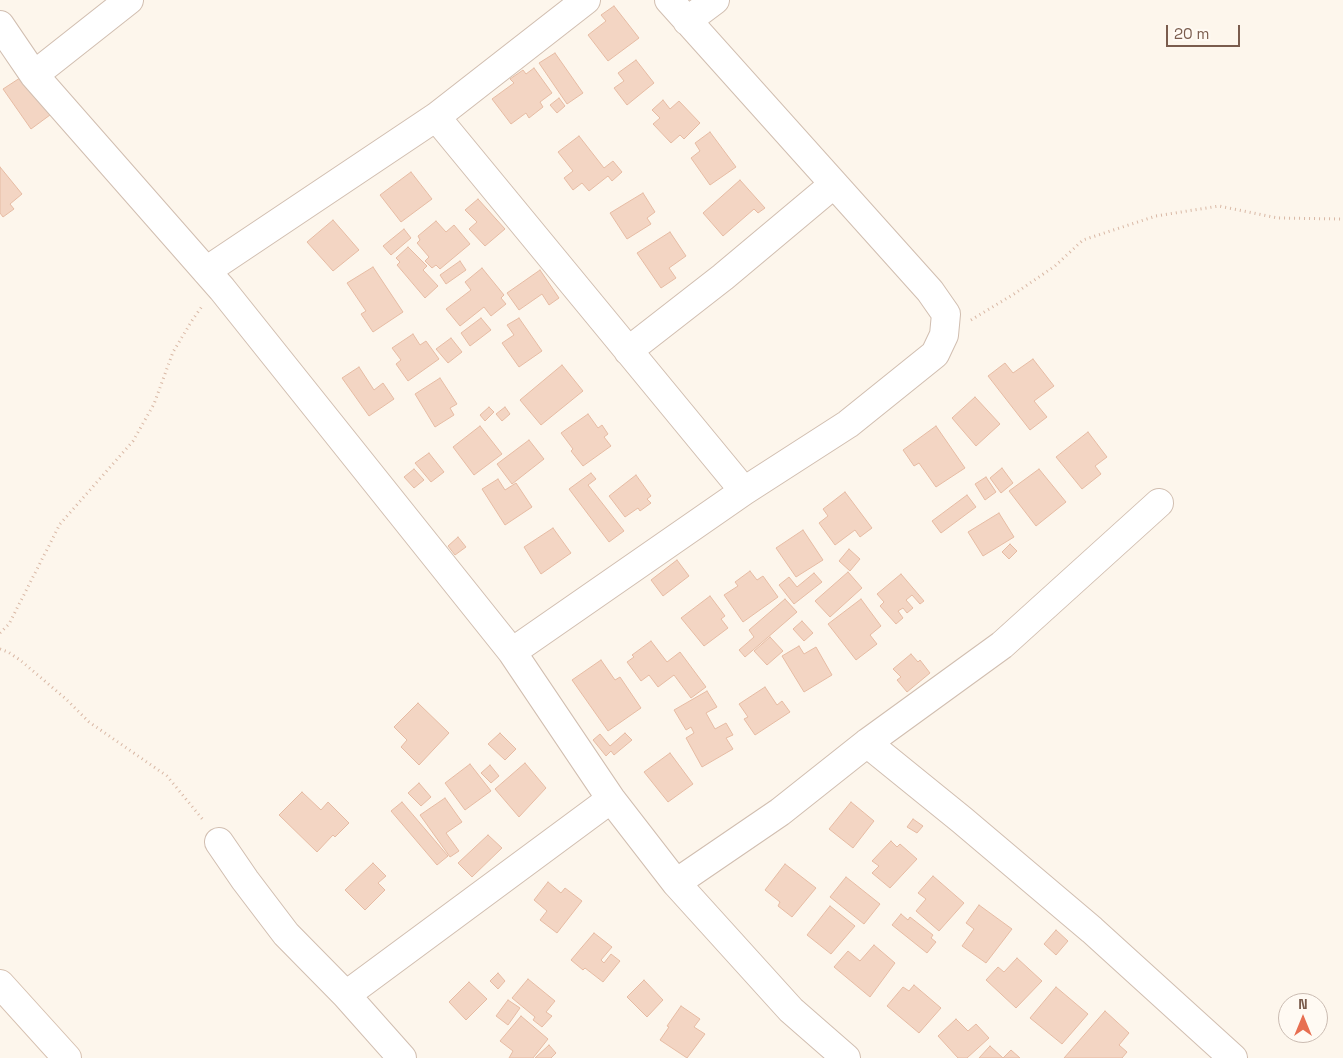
<!DOCTYPE html>
<style>
body{margin:0}
#map{position:relative;width:1343px;height:1058px;overflow:hidden;background:#fdf6ec;font-family:"Space Grotesk",sans-serif}
canvas{display:block}
.north{position:absolute;left:1278px;top:993px;width:50px;height:50px;box-sizing:border-box;background:#fffaf3;border:1px solid #cabbb1;border-radius:50%;rotate:0deg;font-size:14px;font-weight:700;line-height:20px;text-align:center;color:#7a5c4d}
.north::after{content:'';display:block;margin:auto;width:18px;height:22px;background:#e76f51;clip-path:polygon(50% 0,100% 100%,50% 72%,0 100%)}
.scale{position:absolute;left:1166px;top:25px;width:74px;height:22px;box-sizing:border-box;border:2px solid #7a5c4d;border-top:0;padding-left:6px;font-size:15px;line-height:18px;white-space:nowrap;color:#7a5c4d;-webkit-text-stroke:4px #fffaf3;paint-order:stroke}
</style>
<div id="map">
<canvas width="1343" height="1058"></canvas>
<div class="north">N</div>
<div class="scale">20 m</div>
</div>
<script>
const context = document.querySelector('canvas').getContext('2d');
context.lineJoin = 'round';
function paint(path, color) {
  context.fillStyle = color;
  context.fill(path, 'evenodd');
}
function shape(rows) {
  const path = new Path2D();
  for (const r of rows) {
    path.moveTo(r[0], r[1]);
    for (let i = 2; i < r.length; i += 2) path.lineTo(r[i], r[i + 1]);
  }
  return path;
}
function strokePath(path, color, width, dash) {
  context.strokeStyle = color;
  context.lineWidth = width;
  context.lineCap = dash ? 'butt' : 'round';
  context.setLineDash(dash || []);
  context.stroke(path);
}
const building = shape([
 [614,6,639,38,608,61,588,35,606,21,601,15,614,6],
 [555,53,583,93,567,104,539,63,555,53],
 [636,60,654,83,627,105,614,88,624,81,618,73,636,60],
 [534,68,552,93,540,102,543,107,529,118,526,113,511,124,492,99,514,83,510,79,523,70,526,74,534,68],
 [23,76,50,115,31,129,3,89,23,76],
 [559,98,565,106,557,113,550,105,559,98],
 [663,100,670,109,679,101,700,123,684,139,680,135,671,143,653,124,660,118,652,110,663,100],
 [710,132,736,167,710,185,691,158,700,151,695,143,710,132],
 [579,136,604,168,613,161,622,172,612,181,608,176,589,191,582,183,573,190,564,178,573,171,558,152,579,136],
 [0,167,22,194,10,204,14,209,3,217,0,213,0,167],
 [411,172,432,199,401,222,380,195,411,172],
 [740,180,765,208,758,213,754,209,723,236,703,213,740,180],
 [643,193,655,212,647,218,651,224,627,239,610,213,643,193],
 [478,199,505,229,485,246,469,229,477,222,465,210,478,199],
 [333,220,359,250,333,271,307,242,333,220],
 [436,221,446,232,454,225,470,244,440,269,436,265,432,268,425,261,429,257,417,243,420,240,418,236,436,221],
 [404,229,411,238,391,255,383,246,404,229],
 [670,232,686,256,669,268,676,278,661,288,637,253,670,232],
 [408,247,427,266,423,270,438,286,425,298,397,265,400,262,396,258,408,247],
 [460,261,466,270,446,284,440,275,460,261],
 [373,267,403,312,373,332,361,314,366,311,347,283,373,267],
 [482,268,504,295,501,298,506,304,491,316,484,307,460,326,446,309,471,290,465,282,482,268],
 [540,270,559,298,549,305,542,294,519,310,507,293,540,270],
 [481,318,491,330,470,346,461,333,481,318],
 [519,318,542,351,519,367,502,343,514,335,507,325,519,318],
 [413,334,420,345,426,341,439,359,408,381,396,364,401,360,392,348,413,334],
 [451,338,462,352,448,363,436,349,451,338],
 [1033,359,1054,386,1034,401,1047,417,1030,430,988,376,1005,363,1013,373,1033,359],
 [562,365,583,391,541,425,520,400,562,365],
 [359,367,374,390,383,383,394,399,369,416,342,378,359,367],
 [440,378,457,404,450,408,454,415,435,427,415,394,440,378],
 [975,397,1000,424,976,446,952,418,975,397],
 [489,407,494,412,485,421,480,415,489,407],
 [505,407,510,414,502,421,496,414,505,407],
 [588,414,598,428,602,425,608,434,604,437,611,446,583,466,571,451,573,449,561,433,588,414],
 [480,426,502,454,474,475,453,447,480,426],
 [936,426,965,468,936,487,919,463,914,466,903,450,936,426],
 [1088,432,1107,457,1095,466,1101,474,1082,489,1056,457,1088,432],
 [529,440,544,459,512,484,497,464,529,440],
 [429,453,444,472,431,482,415,463,429,453],
 [1002,468,1013,483,1001,493,990,478,1002,468],
 [414,469,424,480,414,488,404,477,414,469],
 [1039,469,1066,502,1036,526,1009,491,1039,469],
 [591,473,596,479,588,485,624,531,609,542,569,489,591,473],
 [636,475,651,496,647,499,651,503,640,511,638,508,625,517,609,496,636,475],
 [986,477,996,492,985,500,975,484,986,477],
 [498,479,505,490,516,483,532,507,505,525,482,489,498,479],
 [845,492,872,528,860,537,855,530,835,545,819,523,828,516,823,509,845,492],
 [967,495,976,507,941,533,932,521,967,495],
 [999,513,1014,537,983,556,968,532,999,513],
 [553,528,571,553,541,574,524,547,553,528],
 [803,530,823,560,796,577,776,548,803,530],
 [458,537,466,547,455,555,448,546,458,537],
 [1010,544,1017,551,1009,559,1002,552,1010,544],
 [849,549,860,559,850,571,839,561,849,549],
 [677,560,689,576,663,596,651,580,677,560],
 [750,571,757,580,763,576,778,597,743,622,724,595,738,586,735,582,750,571],
 [848,572,862,588,830,617,815,601,848,572],
 [814,573,822,582,794,604,779,585,789,577,797,587,814,573],
 [901,574,924,601,920,604,912,595,906,600,913,608,907,613,903,608,898,611,903,618,896,624,880,606,884,602,877,594,901,574],
 [710,596,725,616,721,619,728,628,704,646,681,618,710,596],
 [785,599,797,612,745,657,739,650,754,637,749,630,785,599],
 [861,599,881,626,870,635,877,644,856,660,828,624,861,599],
 [802,621,813,633,804,641,793,629,802,621],
 [770,637,783,651,767,665,754,651,770,637],
 [651,641,667,662,680,652,706,687,691,698,674,675,658,687,649,675,641,681,627,662,634,657,632,655,651,641],
 [799,646,804,654,816,647,832,675,804,692,782,656,799,646],
 [911,654,918,662,920,660,930,673,907,692,897,680,901,677,893,669,911,654],
 [601,660,615,680,620,677,641,708,608,731,572,680,601,660],
 [765,687,777,705,782,701,790,712,755,735,744,719,748,717,739,704,765,687],
 [707,691,717,707,706,713,715,729,726,723,733,735,726,738,733,749,702,767,686,738,694,733,691,727,686,730,674,710,707,691],
 [418,703,449,733,419,765,401,747,407,740,394,727,418,703],
 [500,733,516,749,505,760,488,744,500,733],
 [625,733,632,740,614,755,611,751,606,756,593,740,600,734,610,746,625,733],
 [670,753,693,784,668,802,644,772,670,753],
 [525,763,546,788,519,817,495,789,525,763],
 [470,764,491,791,465,810,445,783,470,764],
 [490,765,499,776,491,783,481,773,490,765],
 [419,783,431,797,421,806,408,793,419,783],
 [302,792,321,810,328,802,349,823,335,837,333,835,317,852,279,815,302,792],
 [445,798,462,822,446,833,459,851,450,857,420,815,445,798],
 [402,802,448,856,437,865,391,811,402,802],
 [851,802,874,821,853,848,829,829,851,802],
 [913,819,923,826,917,833,907,827,913,819],
 [488,835,502,848,472,877,458,863,488,835],
 [891,841,897,847,900,844,917,859,890,888,872,873,879,866,872,861,891,841],
 [373,863,386,876,378,883,385,890,365,910,345,890,373,863],
 [785,864,816,888,792,917,778,906,780,902,765,890,785,864],
 [933,876,964,903,939,931,916,911,926,899,918,893,933,876],
 [846,877,880,904,864,924,830,897,846,877],
 [548,882,561,893,565,888,582,901,557,933,540,920,547,911,534,900,548,882],
 [979,905,1012,929,986,963,962,946,974,929,966,923,979,905],
 [830,906,855,926,831,954,807,935,830,906],
 [901,914,908,920,910,917,933,935,931,938,936,942,927,953,892,925,901,914],
 [1056,930,1068,941,1056,955,1044,944,1056,930],
 [594,933,612,947,601,960,604,963,611,954,620,961,603,982,585,968,583,970,571,960,594,933],
 [874,945,895,963,870,997,834,967,848,951,860,961,874,945],
 [1017,958,1042,981,1016,1008,986,980,998,967,1004,972,1017,958],
 [498,973,505,981,498,989,490,981,498,973],
 [528,979,555,1001,546,1012,552,1016,542,1027,533,1020,535,1017,512,998,528,979],
 [644,980,663,1000,647,1017,627,997,644,980],
 [469,982,487,999,466,1020,449,1002,469,982],
 [914,985,941,1008,919,1033,887,1006,903,987,909,991,914,985],
 [1056,987,1088,1014,1062,1044,1030,1018,1056,987],
 [508,1000,520,1008,508,1025,496,1016,508,1000],
 [681,1006,700,1019,694,1027,705,1034,687,1058,660,1040,669,1027,667,1026,681,1006],
 [1105,1011,1129,1033,1119,1045,1127,1052,1122,1058,1064,1058,1105,1011],
 [521,1016,548,1039,533,1058,509,1058,513,1051,500,1041,521,1016],
 [956,1019,968,1031,976,1024,989,1038,967,1058,958,1058,938,1036,956,1019],
 [549,1045,556,1053,551,1058,535,1058,549,1045],
 [990,1046,1003,1058,1011,1050,1020,1058,979,1058,990,1046]
]);
paint(building, '#f3d5c3');
strokePath(building, '#e6bba3', 1);
const street = shape([
 [687,21,715,0],
 [0,25,34,75,222,289,512,652,611,799,676,883,791,1010,846,1058],
 [34,75,129,0],
 [436,117,744,491],
 [206,271,436,117,586,0],
 [628,351,723,277,834,184],
 [512,652,744,491,848,424,935,354,944,335,946,314,930,291,669,0],
 [867,743,962,820,1092,930,1233,1058],
 [219,842,245,880,286,934,346,995],
 [676,883,780,812,867,743,1002,645,1159,503],
 [402,1058,346,995,611,799]
]);
const secondary = shape([
 [0,984,67,1058]
]);
strokePath(street, '#d1beb0', 30);
strokePath(secondary, '#d6c0b0', 30);
strokePath(shape([
 [971,320,1014,294,1055,266,1083,240,1156,216,1219,206,1278,218,1343,219],
 [0,633,9,624,60,524,133,441,154,404,173,352,193,319,203,305],
 [0,649,8,652,20,660,66,699,89,722,167,776,204,821]
]), '#d9b8a5', 3, [1, 4]);
strokePath(street, '#fff', 28);
strokePath(secondary, '#fff', 28);
</script>
